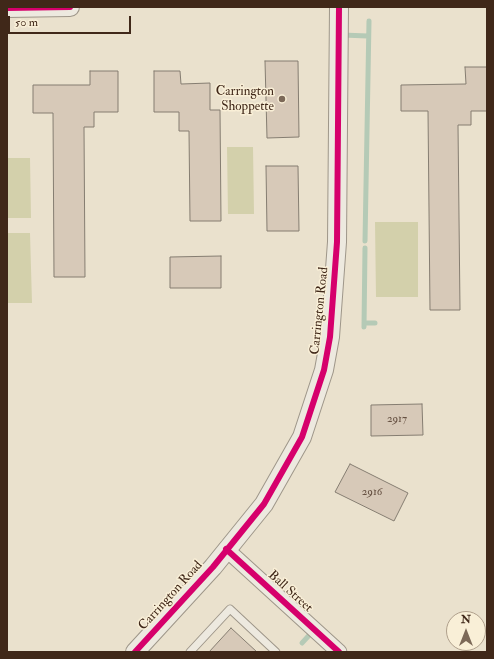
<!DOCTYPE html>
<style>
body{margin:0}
#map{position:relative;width:494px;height:659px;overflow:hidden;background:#eae1cd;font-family:"IM FELL Double Pica",serif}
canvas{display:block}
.frame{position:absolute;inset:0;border:8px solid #402819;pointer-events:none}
.north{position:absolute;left:446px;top:611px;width:40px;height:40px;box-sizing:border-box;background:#f9efd7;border:1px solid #af9f8b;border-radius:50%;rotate:0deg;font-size:11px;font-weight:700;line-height:16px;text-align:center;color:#402819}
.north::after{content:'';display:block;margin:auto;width:14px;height:18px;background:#7c6958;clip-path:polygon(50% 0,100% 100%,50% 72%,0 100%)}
.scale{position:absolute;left:8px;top:16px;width:123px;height:18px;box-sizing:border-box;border:2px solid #402819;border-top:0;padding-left:5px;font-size:12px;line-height:14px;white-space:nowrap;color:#402819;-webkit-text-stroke:3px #f9efd7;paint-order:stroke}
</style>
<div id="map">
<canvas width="494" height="659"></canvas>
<div class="frame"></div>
<div class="north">N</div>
<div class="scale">50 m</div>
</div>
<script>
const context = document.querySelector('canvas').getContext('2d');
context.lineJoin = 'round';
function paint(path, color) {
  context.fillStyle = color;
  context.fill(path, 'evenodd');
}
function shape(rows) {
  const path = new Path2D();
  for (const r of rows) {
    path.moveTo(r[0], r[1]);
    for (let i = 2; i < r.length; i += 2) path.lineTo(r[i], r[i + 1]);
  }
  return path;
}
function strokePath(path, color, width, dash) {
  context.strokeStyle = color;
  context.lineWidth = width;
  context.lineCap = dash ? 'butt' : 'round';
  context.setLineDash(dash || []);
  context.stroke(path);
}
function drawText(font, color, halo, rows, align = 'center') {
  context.font = font + ' "IM FELL Double Pica",serif';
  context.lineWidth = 3;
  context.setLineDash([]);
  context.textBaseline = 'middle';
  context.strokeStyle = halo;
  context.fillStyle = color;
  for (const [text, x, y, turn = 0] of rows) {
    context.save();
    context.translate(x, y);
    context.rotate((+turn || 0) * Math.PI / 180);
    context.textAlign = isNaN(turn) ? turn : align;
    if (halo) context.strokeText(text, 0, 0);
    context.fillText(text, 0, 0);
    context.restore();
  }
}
paint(shape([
 [227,147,253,147,254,214,228,214],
 [7,158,30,158,31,218,7,218],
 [375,222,418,222,418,297,376,297],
 [7,233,30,233,32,303,7,303]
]), '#d3d0ab');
strokePath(shape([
 [342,35,368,36],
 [365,241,369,21],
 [364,323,375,323],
 [364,327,365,248],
 [302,643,313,631]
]), '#b5cab6', 5);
const building = shape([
 [265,61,298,61,299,137,267,138,265,61],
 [465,67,487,67,487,111,471,111,471,125,458,125,460,310,430,310,428,111,401,111,401,85,466,84,465,67],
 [90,71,118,71,118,112,94,112,94,127,84,127,85,277,54,277,53,113,33,113,33,85,90,85,90,71],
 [154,71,180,71,181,84,210,83,210,110,220,110,221,221,190,221,189,131,179,131,179,112,154,112,154,71],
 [266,166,298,166,299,231,267,231,266,166],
 [221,256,221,288,170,288,170,257,221,256],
 [422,404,423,435,371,436,371,405,422,404],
 [350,464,408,493,394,521,335,492,350,464],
 [231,628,257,652,209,652,231,628]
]);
paint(building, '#d7c9b8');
strokePath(building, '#857d71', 1);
const service = shape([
 [190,652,230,609,276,652]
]);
const minor = shape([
 [226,549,339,652]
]);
const tertiary = shape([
 [7,8,70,7],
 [135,652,213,567,264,504,302,437,324,370,330,337,337,242,339,7]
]);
strokePath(service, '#9e9689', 9);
strokePath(minor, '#9e9689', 17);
strokePath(tertiary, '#9e9689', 20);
strokePath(service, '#ede9df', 7);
strokePath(minor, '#ede9df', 15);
strokePath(tertiary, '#ede9df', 18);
strokePath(shape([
 [7,8,70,7],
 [226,549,339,652],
 [135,652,213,567,264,504,302,437,324,370,330,337,337,242,339,7]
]), '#d6006c', 6);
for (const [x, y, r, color] of [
 [282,99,4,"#7c6958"]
]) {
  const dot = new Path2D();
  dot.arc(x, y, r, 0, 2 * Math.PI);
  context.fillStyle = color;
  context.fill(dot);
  strokePath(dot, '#f9efd7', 1.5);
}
drawText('11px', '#665142', null, [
 ["2917",397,420],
 ["2916",372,493]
]);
drawText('13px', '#402819', '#f9efd7', [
 ["Carrington",274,92],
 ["Shoppette",274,107]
], 'right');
drawText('13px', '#402819', '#f9efd7', [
 ["Carrington Road",320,311,-84],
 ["Ball Street",290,592,42],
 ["Carrington Road",171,596,-48]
]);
</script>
